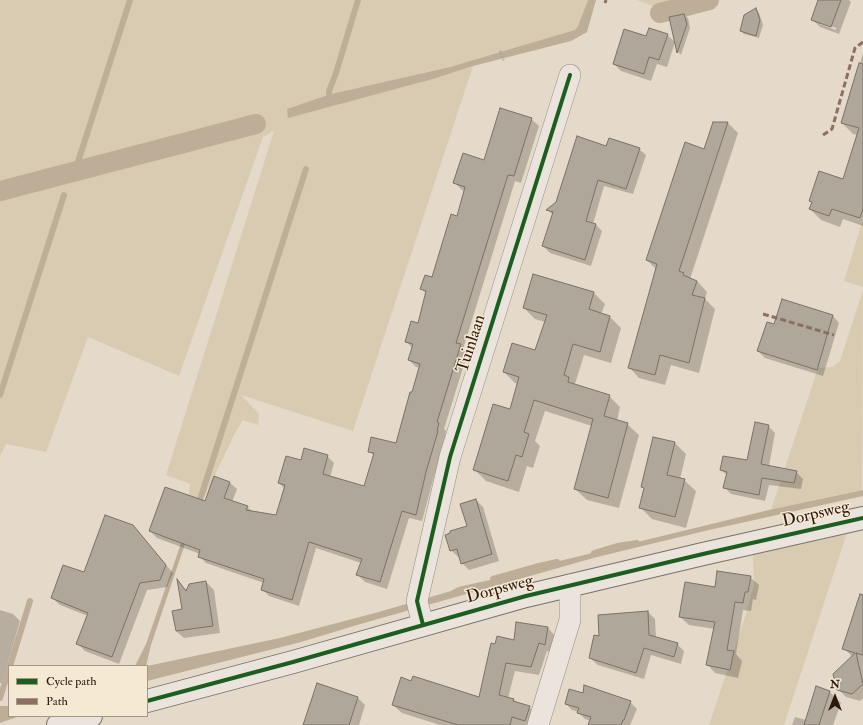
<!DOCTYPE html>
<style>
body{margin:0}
#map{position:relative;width:863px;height:725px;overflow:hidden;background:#e5dac9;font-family:"IM FELL Double Pica",serif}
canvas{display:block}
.legend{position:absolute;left:8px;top:665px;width:140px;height:52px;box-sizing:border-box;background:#f6e9d4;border:1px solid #a59685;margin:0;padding:5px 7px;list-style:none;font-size:12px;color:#2b190e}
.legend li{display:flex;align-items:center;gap:8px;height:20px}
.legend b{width:20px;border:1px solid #a59685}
.north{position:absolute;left:815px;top:677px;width:40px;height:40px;-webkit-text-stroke:3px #f6e9d4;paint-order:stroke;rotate:0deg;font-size:11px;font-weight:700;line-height:16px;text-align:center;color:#2b190e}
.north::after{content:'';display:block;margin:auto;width:14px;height:18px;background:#2b190e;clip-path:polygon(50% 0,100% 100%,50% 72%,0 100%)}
</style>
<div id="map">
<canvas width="863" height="725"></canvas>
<ul class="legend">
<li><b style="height:5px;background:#1b5e20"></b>Cycle path</li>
<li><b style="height:5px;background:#8d6e63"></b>Path</li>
</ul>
<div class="north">N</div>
</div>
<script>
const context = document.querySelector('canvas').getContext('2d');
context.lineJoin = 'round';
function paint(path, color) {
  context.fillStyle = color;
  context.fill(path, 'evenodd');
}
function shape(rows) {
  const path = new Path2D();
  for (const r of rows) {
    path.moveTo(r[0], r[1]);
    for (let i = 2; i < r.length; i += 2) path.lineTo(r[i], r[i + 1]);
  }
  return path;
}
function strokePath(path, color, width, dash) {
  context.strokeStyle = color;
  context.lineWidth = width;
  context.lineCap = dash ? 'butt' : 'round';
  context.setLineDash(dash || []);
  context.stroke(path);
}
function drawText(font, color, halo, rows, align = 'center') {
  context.font = font + ' "IM FELL Double Pica",serif';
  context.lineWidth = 3;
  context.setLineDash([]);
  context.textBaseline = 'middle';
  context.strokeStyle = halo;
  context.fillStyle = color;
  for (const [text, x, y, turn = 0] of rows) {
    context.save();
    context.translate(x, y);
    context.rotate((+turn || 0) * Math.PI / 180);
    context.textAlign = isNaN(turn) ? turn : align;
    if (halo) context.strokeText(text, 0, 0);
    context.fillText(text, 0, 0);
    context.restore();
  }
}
paint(shape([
 [0,0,588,0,578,26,575,30,561,35,450,67,331,94,320,109,433,79,473,66,353,431,241,395,259,414,258,425,243,420,235,433,202,502,185,527,190,484,166,475,274,131,263,137,179,376,88,337,46,452,6,444,0,456],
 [637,0,716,0,661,9],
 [863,219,863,287,844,281],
 [863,290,862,490,771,510,818,368,833,367,840,361],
 [847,533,784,725,709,725,746,614,754,584,753,554]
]), '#d9cab2');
paint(shape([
 [588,0,596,0,587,32,571,41,473,66,433,79,288,118,287,109,331,94,450,67,575,30,578,26],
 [863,490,863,496,709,530,597,557,357,625,301,642,147,681,147,666,280,638,375,613,451,591,458,587,499,578,543,565,769,510],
 [186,529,190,529,151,645,146,666,135,666,146,644],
 [0,706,9,706,9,716,20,716,0,723]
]), '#bead97');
paint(shape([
 [819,0,849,0,851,2,839,34,820,27,812,19],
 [820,22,836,28,836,30,820,24],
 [756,9,759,13,763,25,759,38,744,34,741,31],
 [684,15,688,18,690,28,681,55,678,52,670,18],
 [667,35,675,42,667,67,657,64,651,81,621,71,614,64,647,37],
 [863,53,863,226,843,219,840,227,821,220,810,209,812,203,810,201,843,181,858,135,853,134,842,123],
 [531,119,539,126,521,183,515,181,463,349,466,352,466,358,444,429,446,431,445,439,433,480,422,521,409,518,387,589,365,582,358,575,361,563,316,548,299,606,269,596,262,589,264,583,206,563,199,556,200,554,157,538,150,531,206,502,229,482,237,489,232,502,247,507,253,512,277,516,285,489,279,483,302,461,327,456,334,463,330,477,365,487,374,456,369,451,397,444,412,393,420,368,416,367,409,360,412,348,406,341,419,324,426,293,421,289,432,278,457,218,465,191,462,190,455,183,484,161],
 [728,123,738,133,690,279,697,281,707,292,705,299,715,309,699,373,671,365,665,385,639,378,629,367,657,270,647,260,705,150],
 [607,147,639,149,646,155,633,194,604,186,593,224,596,225,602,231,591,266,550,253,543,246,553,215,548,210,557,203],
 [594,293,605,304,601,314,609,316,621,328,611,363,584,355,575,384,577,386,609,396,620,407,617,421,627,424,639,435,619,508,587,500,575,489,592,426,545,411,535,441,540,446,533,468,527,466,519,492,486,481,475,470,510,410,518,384,515,383,504,372,536,351,545,322,535,319,524,308],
 [833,316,839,323,823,376,765,358,758,351,775,326],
 [768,426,775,433,769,466,796,472,803,479,801,489,769,485,765,501,731,494,724,487,727,475,721,470,747,462],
 [675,443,686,454,680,479,684,480,696,491,686,528,652,519,641,508,645,489,642,486],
 [476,500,483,507,499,561,469,570,462,563,460,557,458,557,451,550,468,527],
 [133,526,173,573,167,587,147,590,119,664,85,651,78,644,88,616,60,605,52,598,84,574],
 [750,577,759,585,756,600,753,599,751,611,743,610,736,654,742,661,738,678,715,673,707,664,715,629,689,625,680,617,716,589],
 [178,581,187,591,206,582,214,590,220,633,184,638,176,631,183,610],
 [863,596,863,698,860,701,846,697,838,689,853,657,843,648],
 [0,610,13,614,20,621,2,683,0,683],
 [648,612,655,619,656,638,677,644,684,651,681,664,651,655,644,679,598,665,590,658,600,637],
 [548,628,556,637,554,653,547,651,539,675,515,671,508,698,514,700,518,704,529,707,538,716,535,725,440,725,402,713,393,705,412,682,479,698,496,645,515,642],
 [829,691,841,703,833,725,792,725,795,717,806,720],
 [583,695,630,702,637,709,630,725,590,725,591,721,585,719,578,712,572,710,566,704],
 [358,698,365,705,359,725,304,725]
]), '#0003');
strokePath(shape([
 [329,102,329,91,336,73,358,0],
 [77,170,78,162,130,0],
 [0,395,64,195],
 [198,506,306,169],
 [594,553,617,546,637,543],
 [493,579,539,566,557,562],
 [10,666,30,601],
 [0,698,9,669]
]), '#bead97', 6);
strokePath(shape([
 [660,13,709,0],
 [0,191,256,124]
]), '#bead97', 20);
const building = shape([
 [818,0,841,0,831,27,811,20,818,0],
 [756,8,760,20,756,36,740,31,744,15,756,8],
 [684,14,687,24,677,53,669,17,684,14],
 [649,28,668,34,659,60,649,57,644,74,613,64,624,29,646,36,649,28],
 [859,63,863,64,863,209,860,218,832,209,829,216,809,209,812,202,809,201,819,171,843,179,859,128,841,123,859,63],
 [500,108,532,118,514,176,508,175,456,343,461,344,437,422,439,423,437,431,438,431,426,472,416,515,402,511,380,582,356,575,362,559,309,542,292,600,261,590,264,579,198,557,200,550,149,531,165,487,205,501,214,476,230,482,224,498,248,506,246,510,276,515,285,485,278,483,286,456,301,460,304,448,328,455,323,474,364,486,374,453,368,452,371,437,396,443,410,392,412,392,420,364,408,360,413,344,405,342,411,321,418,323,426,291,420,289,425,275,432,277,451,214,457,216,465,187,453,183,463,153,484,160,500,108],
 [713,122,728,122,679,271,684,273,683,275,697,281,692,295,705,298,689,363,660,355,655,375,628,368,657,264,646,260,685,142,704,149,713,122],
 [577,136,606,146,609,138,640,148,626,189,598,180,586,221,596,224,585,260,542,246,553,212,546,210,556,202,577,136],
 [533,274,594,292,589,309,610,316,600,352,573,344,564,375,569,377,568,382,610,395,604,416,628,423,608,498,574,489,593,419,534,400,524,432,529,434,522,457,516,455,508,481,473,470,493,404,510,409,519,377,503,372,512,343,535,350,547,315,523,308,533,274],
 [782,299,833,315,817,370,757,351,767,322,774,324,782,299],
 [755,422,769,425,761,464,797,471,794,483,762,478,759,495,723,488,727,472,720,470,723,456,747,460,755,422],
 [653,437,675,442,667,475,685,479,675,517,639,508,644,488,641,487,653,437],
 [476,499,492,554,461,564,457,549,450,551,445,535,450,533,450,531,467,526,460,504,476,499],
 [105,515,133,525,166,565,160,580,140,583,112,657,76,644,88,613,51,598,63,565,84,572,105,515],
 [717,571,751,576,748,592,745,592,743,603,735,602,727,650,734,651,730,670,706,665,715,622,679,617,685,582,715,587,717,571],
 [177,579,186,591,189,584,206,581,213,626,176,631,172,611,182,609,177,579],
 [860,594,863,595,863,655,856,653,863,684,852,694,837,690,833,674,855,653,842,649,860,594],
 [648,611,649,635,678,643,674,657,644,648,636,673,589,658,594,635,599,636,598,615,648,611],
 [516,622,548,627,545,645,539,643,531,667,506,663,499,695,514,699,513,701,530,706,525,721,512,717,510,725,458,725,392,705,401,677,411,681,413,676,479,697,491,643,495,644,497,636,514,640,516,622],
 [317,683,358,697,349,725,303,725,317,683],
 [584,685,631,701,624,720,623,720,621,725,588,725,591,717,577,713,579,708,565,704,569,689,583,693,584,685],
 [816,686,830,691,819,725,804,725,816,686]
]);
paint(building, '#b0a79b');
strokePath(building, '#7a7167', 1);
const street = shape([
 [423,625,417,601,450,457,570,75],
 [538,725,570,620,570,585]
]);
const secondary = shape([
 [147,701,293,662,526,596,703,554,863,518],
 [58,725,91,716]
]);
strokePath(street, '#948b80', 22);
strokePath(secondary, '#7a7167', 24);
strokePath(shape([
 [500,51,504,62]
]), '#a69f98', 2.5, [1, 2]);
strokePath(street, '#eae4dc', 21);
strokePath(secondary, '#eae4dc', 22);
strokePath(shape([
 [605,3,606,0],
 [823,135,832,129,855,48,863,42],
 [763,314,834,335]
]), '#8d6e63', 3, [6, 3]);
strokePath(shape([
 [423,625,417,601,450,457,570,75],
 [147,701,293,662,526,596,703,554,863,518]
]), '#1b5e20', 4);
drawText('17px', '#2b190e', '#f6e9d4', [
 ["Tuinlaan",472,344,-72],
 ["Dorpsweg",816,515,-13],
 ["Dorpsweg",500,590,-15]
]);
</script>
